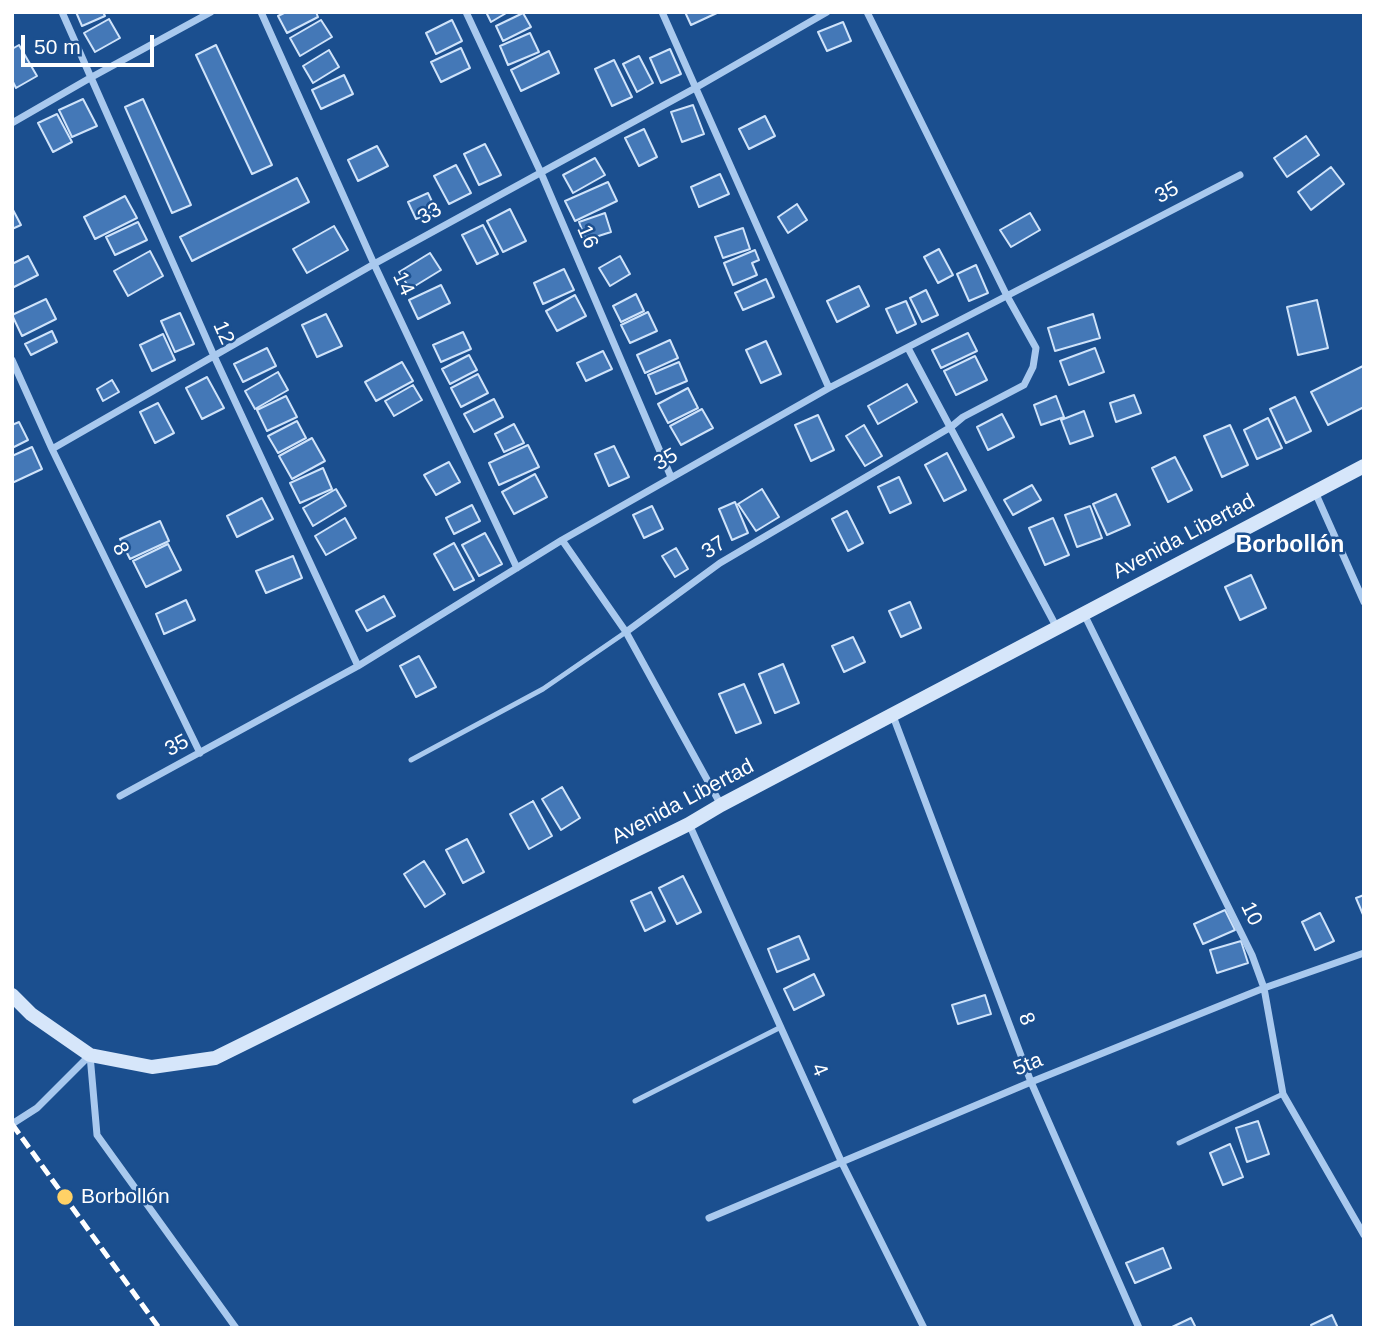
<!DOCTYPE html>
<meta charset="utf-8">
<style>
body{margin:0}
#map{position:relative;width:1376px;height:1340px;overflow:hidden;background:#1b4f8f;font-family:Helvetica,sans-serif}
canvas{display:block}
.frame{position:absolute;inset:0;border:14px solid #fff;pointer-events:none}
.scale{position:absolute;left:21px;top:35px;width:133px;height:32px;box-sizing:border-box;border:4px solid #fff;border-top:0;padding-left:9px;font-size:21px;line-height:24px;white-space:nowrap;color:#fff;-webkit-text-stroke:5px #1b4f8f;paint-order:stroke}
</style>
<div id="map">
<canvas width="1376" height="1340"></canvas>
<div class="frame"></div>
<div class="scale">50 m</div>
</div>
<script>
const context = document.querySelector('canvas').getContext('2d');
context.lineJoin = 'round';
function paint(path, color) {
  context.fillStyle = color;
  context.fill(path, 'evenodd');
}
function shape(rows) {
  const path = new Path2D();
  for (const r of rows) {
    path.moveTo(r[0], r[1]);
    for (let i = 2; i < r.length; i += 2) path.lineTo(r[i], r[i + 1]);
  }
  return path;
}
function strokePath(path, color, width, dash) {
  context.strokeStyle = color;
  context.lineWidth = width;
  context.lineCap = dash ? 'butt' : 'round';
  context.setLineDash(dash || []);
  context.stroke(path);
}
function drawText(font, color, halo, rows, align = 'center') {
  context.font = font + ' Helvetica,sans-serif';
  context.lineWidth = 5;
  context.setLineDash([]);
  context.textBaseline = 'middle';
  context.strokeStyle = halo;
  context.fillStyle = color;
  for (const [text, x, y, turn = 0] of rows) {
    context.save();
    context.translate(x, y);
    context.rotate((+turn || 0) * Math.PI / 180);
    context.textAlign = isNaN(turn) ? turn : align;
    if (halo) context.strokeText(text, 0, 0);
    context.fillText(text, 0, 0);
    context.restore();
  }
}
const building = shape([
 [76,12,103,12,105,16,82,26,76,12],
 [286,12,316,12,318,17,287,33,278,16,286,12],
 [486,12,508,12,491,22,486,12],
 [685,12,719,12,691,25,685,12],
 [523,13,531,27,503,41,496,26,523,13],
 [109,19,120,38,95,52,84,33,109,19],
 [321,20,332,37,300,56,290,38,321,20],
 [452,20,462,41,436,54,426,33,452,20],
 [843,22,851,41,827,51,818,32,843,22],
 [530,33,539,52,508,65,500,46,530,33],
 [19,45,37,76,16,88,12,80,12,49,19,45],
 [216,45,272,165,252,174,196,55,216,45],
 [461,48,470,68,441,82,431,62,461,48],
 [670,49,681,74,661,83,650,58,670,49],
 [329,50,339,67,313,83,303,66,329,50],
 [549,51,559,73,521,91,511,70,549,51],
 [639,56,653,83,637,92,623,64,639,56],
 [614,60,632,97,612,106,595,69,614,60],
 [344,75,353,94,321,109,312,90,344,75],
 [83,99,97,126,72,137,59,110,83,99],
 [143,99,191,205,172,213,125,107,143,99],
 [693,105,704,134,682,142,671,112,693,105],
 [57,114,72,142,53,152,38,123,57,114],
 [765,116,775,136,749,149,739,129,765,116],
 [644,129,657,157,639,166,625,138,644,129],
 [1306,136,1319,155,1287,177,1274,158,1306,136],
 [485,144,501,175,479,185,464,154,485,144],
 [377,146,388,166,358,181,348,160,377,146],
 [595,158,605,175,573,193,563,175,595,158],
 [456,165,471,193,449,204,434,176,456,165],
 [1331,167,1344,184,1311,210,1298,192,1331,167],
 [720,174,729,194,699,207,691,187,720,174],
 [297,178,309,202,192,261,180,237,297,178],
 [608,182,617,201,575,221,565,201,608,182],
 [428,193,436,210,416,219,408,202,428,193],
 [125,196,137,218,95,239,84,217,125,196],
 [797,204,807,220,788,233,778,217,797,204],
 [12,208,21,225,12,229,12,208],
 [510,209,526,241,503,252,487,221,510,209],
 [605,213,611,232,586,240,579,222,605,213],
 [1030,213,1040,230,1011,247,1000,230,1030,213],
 [138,222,147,240,115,255,106,237,138,222],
 [483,225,498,254,477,264,462,235,483,225],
 [334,226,348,250,307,273,293,249,334,226],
 [743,228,750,249,723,258,715,237,743,228],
 [939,249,953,275,938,283,924,257,939,249],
 [755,250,759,260,752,263,757,275,733,285,724,263,755,250],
 [150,251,163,276,128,296,114,271,150,251],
 [430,253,441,270,410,289,399,272,430,253],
 [28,256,38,275,12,288,12,264,28,256],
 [620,256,630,274,610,286,599,268,620,256],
 [976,265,988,293,969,301,957,274,976,265],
 [564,269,574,290,543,304,534,283,564,269],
 [766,279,774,297,743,310,735,293,766,279],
 [441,285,450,303,418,319,409,300,441,285],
 [859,286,869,306,837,322,827,301,859,286],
 [926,290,938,315,922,322,910,298,926,290],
 [636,294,644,311,621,322,613,306,636,294],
 [575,295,586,316,557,331,546,311,575,295],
 [46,299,56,319,22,336,12,315,46,299],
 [1317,300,1328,348,1298,355,1287,307,1317,300],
 [906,301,916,324,897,333,886,309,906,301],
 [648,312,657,331,630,343,621,325,648,312],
 [180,313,194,344,175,352,161,321,180,313],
 [326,314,342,346,317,357,302,325,326,314],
 [1093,314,1100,338,1055,351,1048,328,1093,314],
 [52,331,57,342,31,355,25,344,52,331],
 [463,332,471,349,441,362,433,345,463,332],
 [968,333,977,351,941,368,932,350,968,333],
 [163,334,175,360,152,371,140,345,163,334],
 [670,340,678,358,645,373,637,355,670,340],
 [766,341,781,374,761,383,746,350,766,341],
 [267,348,276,366,243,382,234,364,267,348],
 [1095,348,1104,372,1069,385,1060,361,1095,348],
 [603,351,612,369,586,381,577,363,603,351],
 [469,355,477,370,450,384,442,369,469,355],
 [975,356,987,380,956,395,944,371,975,356],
 [402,362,413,381,376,401,365,382,402,362],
 [679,362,687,381,656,394,648,375,679,362],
 [1363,366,1364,407,1328,425,1311,392,1363,366],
 [278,372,288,390,255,409,245,391,278,372],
 [478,374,488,393,461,407,451,388,478,374],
 [207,377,224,408,202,419,186,388,207,377],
 [112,380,119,392,103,401,97,389,112,380],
 [907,384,917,402,878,424,868,406,907,384],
 [413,385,422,400,394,416,385,401,413,385],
 [688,388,698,408,668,423,658,404,688,388],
 [1134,395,1141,413,1116,422,1110,403,1134,395],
 [286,396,297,417,267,431,257,410,286,396],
 [1056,396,1064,417,1041,425,1034,405,1056,396],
 [1295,397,1311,431,1286,443,1270,409,1295,397],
 [494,399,503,417,474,432,464,414,494,399],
 [158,403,174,433,155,443,140,412,158,403],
 [702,409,713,428,681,445,670,426,702,409],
 [1084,411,1093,436,1070,444,1061,420,1084,411],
 [1002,414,1014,437,988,450,977,427,1002,414],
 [818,415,834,450,811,461,795,425,818,415],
 [1268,418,1282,448,1257,459,1244,430,1268,418],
 [297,421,306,438,278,453,268,436,297,421],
 [19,422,28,440,12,448,12,425,19,422],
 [514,424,524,443,504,452,495,434,514,424],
 [864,425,882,456,865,466,846,436,864,425],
 [1230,425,1248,465,1222,477,1204,436,1230,425],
 [312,438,325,461,292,479,279,456,312,438],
 [528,445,539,467,499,485,489,463,528,445],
 [614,446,629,477,609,486,595,454,614,446],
 [32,447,42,469,12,483,12,456,32,447],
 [947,453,966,490,944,501,925,465,947,453],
 [1175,457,1192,490,1168,502,1152,468,1175,457],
 [449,462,460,482,436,495,424,475,449,462],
 [323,468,332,489,300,503,290,483,323,468],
 [535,474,547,497,514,514,502,492,535,474],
 [899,477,911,503,890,513,878,487,899,477],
 [1032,485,1041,500,1013,515,1004,500,1032,485],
 [336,489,346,506,313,526,303,508,336,489],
 [762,489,779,517,756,531,738,504,762,489],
 [1116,494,1130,525,1107,535,1093,504,1116,494],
 [262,498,273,519,237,537,227,516,262,498],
 [735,502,748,533,732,540,719,509,735,502],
 [472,505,480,521,454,534,446,518,472,505],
 [652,506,663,529,644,538,633,515,652,506],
 [1090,506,1102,538,1077,547,1065,515,1090,506],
 [847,511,863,543,848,551,832,519,847,511],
 [345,518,356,538,326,555,315,536,345,518],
 [1053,518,1069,555,1045,565,1029,528,1053,518],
 [160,521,169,541,130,559,120,539,160,521],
 [485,533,502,564,479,576,462,545,485,533],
 [454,543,474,580,454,590,434,554,454,543],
 [168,544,181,570,146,587,133,561,168,544],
 [676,548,688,569,675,577,662,556,676,548],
 [293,556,302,578,266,593,256,571,293,556],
 [1251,575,1266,608,1240,620,1225,587,1251,575],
 [384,596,395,616,367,631,356,611,384,596],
 [186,600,195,620,164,634,156,614,186,600],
 [910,602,921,628,901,637,889,611,910,602],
 [853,637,865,662,844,672,832,646,853,637],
 [419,656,436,687,416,697,400,666,419,656],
 [783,664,799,703,775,713,759,674,783,664],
 [744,684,761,723,736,733,719,694,744,684],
 [562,787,580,818,561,830,542,799,562,787],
 [533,801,552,836,529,849,510,814,533,801],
 [467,839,484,872,463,883,446,850,467,839],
 [424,861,445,894,425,907,404,874,424,861],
 [683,876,701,912,677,924,659,888,683,876],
 [651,892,665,921,645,931,631,901,651,892],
 [1364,895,1364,917,1356,898,1364,895],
 [1225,910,1235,930,1203,944,1194,924,1225,910],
 [1320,913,1334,941,1315,950,1302,922,1320,913],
 [799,936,809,959,777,972,768,949,799,936],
 [1241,941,1248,963,1217,973,1210,950,1241,941],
 [814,974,824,995,794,1010,784,989,814,974],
 [985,995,991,1014,958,1024,952,1005,985,995],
 [1258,1121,1269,1154,1247,1162,1236,1128,1258,1121],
 [1230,1144,1243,1177,1223,1185,1210,1153,1230,1144],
 [1163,1248,1171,1268,1135,1283,1126,1263,1163,1248],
 [1332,1315,1338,1328,1312,1328,1311,1325,1332,1315],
 [1191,1318,1196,1328,1170,1328,1191,1318]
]);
paint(building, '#4478b7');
strokePath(building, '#cfe3fa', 2);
strokePath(shape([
 [411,760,543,689,626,632],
 [635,1101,781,1027],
 [1179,1143,1283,1094]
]), '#a9c9ee', 5);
strokePath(shape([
 [62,12,214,356,358,666],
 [261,12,374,264,517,568],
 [466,12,541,173,671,477],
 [662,12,829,388],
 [12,123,90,78,211,12],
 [908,348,1057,628],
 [12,360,52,449,200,753],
 [52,449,374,264,697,87,827,12],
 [1315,492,1364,602],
 [562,540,626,632,721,805],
 [1084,614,1252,955,1264,988,1283,1094,1364,1235],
 [626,632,720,563,951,427,963,417,1024,385,1033,367,1036,348,1007,296,867,12],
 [893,716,1031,1082,1139,1328],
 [120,796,358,666,562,540,829,388,1240,175],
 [689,824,842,1163,924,1328],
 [90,1055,97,1135,236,1328],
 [12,1124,37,1108,90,1055],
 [709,1218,1031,1082,1264,988,1364,953]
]), '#a9c9ee', 7);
strokePath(shape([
 [12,995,31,1014,90,1055,152,1067,215,1058,689,824,721,805,1364,466]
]), '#d6e6fa', 14);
strokePath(shape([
 [12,1124,159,1328]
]), '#fff', 5, [12, 5]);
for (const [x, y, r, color] of [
 [65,1197,9,"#ffd166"]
]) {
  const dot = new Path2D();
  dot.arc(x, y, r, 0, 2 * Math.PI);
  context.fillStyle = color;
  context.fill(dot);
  strokePath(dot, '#1b4f8f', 2.5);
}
drawText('21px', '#fff', '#1b4f8f', [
 ["35",1167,193,-28],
 ["33",430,214,-29],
 ["16",587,237,67],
 ["14",403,284,65],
 ["12",223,333,66],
 ["35",666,460,-30],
 ["Avenida Libertad",1184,537,-28],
 ["37",714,548,-33],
 ["8",120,549,64],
 ["35",177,746,-28],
 ["Avenida Libertad",683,802,-28],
 ["10",1251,914,64],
 ["8",1026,1019,69],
 ["5ta",1028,1065,-22],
 ["4",819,1070,66]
]);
drawText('21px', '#fff', '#1b4f8f', [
 ["Borbollón",81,1197]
], 'left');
drawText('bold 23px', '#fff', '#1b4f8f', [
 ["Borbollón",1290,546]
]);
</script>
